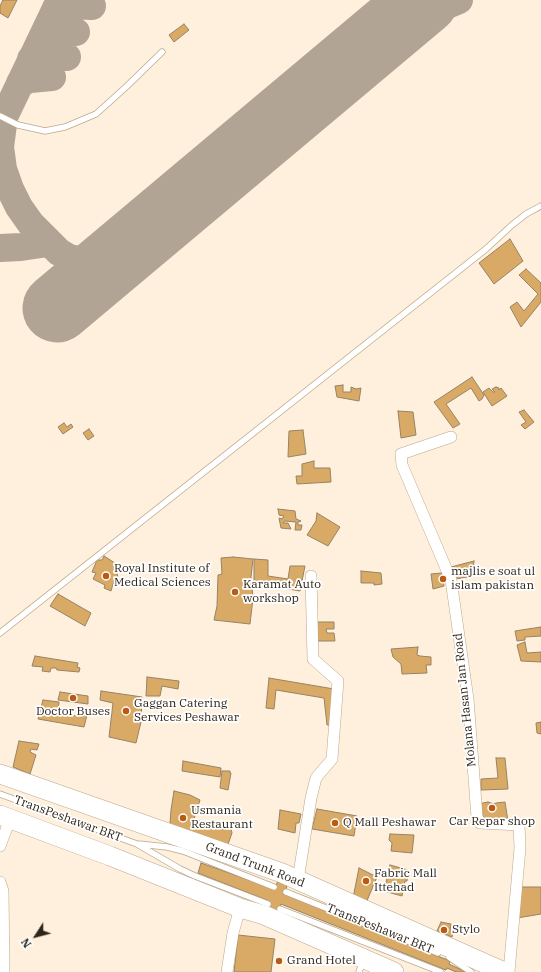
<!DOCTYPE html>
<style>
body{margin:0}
#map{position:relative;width:541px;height:972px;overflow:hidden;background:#fef0dd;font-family:"IBM Plex Serif",serif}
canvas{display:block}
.north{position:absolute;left:16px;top:916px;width:40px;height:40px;-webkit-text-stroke:3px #fff;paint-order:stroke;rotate:234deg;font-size:11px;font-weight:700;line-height:16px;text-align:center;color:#2e2519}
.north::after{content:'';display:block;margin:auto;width:14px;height:18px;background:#2e2519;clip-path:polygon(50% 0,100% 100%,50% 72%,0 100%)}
</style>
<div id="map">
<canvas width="541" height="972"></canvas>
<div class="north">N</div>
</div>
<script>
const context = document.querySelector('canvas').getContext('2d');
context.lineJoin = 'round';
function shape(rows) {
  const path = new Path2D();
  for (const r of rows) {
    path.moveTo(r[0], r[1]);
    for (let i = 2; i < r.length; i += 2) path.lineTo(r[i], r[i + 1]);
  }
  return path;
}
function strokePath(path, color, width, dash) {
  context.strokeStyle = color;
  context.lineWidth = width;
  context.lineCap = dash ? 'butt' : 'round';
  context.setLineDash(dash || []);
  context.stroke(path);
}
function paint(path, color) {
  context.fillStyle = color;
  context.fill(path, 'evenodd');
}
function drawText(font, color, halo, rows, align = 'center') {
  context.font = font + ' "IBM Plex Serif",serif';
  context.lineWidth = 3.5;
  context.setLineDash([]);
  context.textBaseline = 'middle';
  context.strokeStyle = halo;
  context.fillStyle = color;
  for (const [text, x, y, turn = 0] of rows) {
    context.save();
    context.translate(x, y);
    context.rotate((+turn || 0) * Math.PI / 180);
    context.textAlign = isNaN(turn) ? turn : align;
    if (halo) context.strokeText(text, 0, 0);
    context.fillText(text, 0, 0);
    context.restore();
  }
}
strokePath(shape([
 [60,0,4,117,0,147,3,169,10,189,19,207,31,224,59,252,69,258,99,264,114,260],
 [56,8,66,5,92,6],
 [44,34,76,32],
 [379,38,411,20,459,0],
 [31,59,40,55,67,57],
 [20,83,30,79,52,77],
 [0,248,21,247,48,243]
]), '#b1a494', 28);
strokePath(shape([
 [57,308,424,0]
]), '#b1a494', 69);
const building = shape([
 [3,0,17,0,8,18,0,13,0,6,3,0],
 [184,24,189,30,174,42,169,35,184,24],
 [510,239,523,261,494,284,479,263,510,239],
 [526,269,541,283,541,302,521,327,510,307,517,302,524,311,538,294,519,275,526,269],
 [472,377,484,395,482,399,479,401,471,388,446,404,460,424,453,428,434,402,472,377],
 [343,385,343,392,351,392,351,387,356,389,361,388,359,401,337,397,335,386,343,385],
 [496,387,499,388,499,390,501,388,507,396,492,406,483,392,489,388,493,392,495,392,492,389,496,387],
 [524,410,534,422,525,429,521,425,526,422,519,412,524,410],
 [398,411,413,412,416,435,401,438,398,411],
 [64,423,67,427,71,424,73,427,63,434,58,427,64,423],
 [89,429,94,436,88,440,83,433,89,429],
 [303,430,306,454,288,457,289,431,303,430],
 [314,461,314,468,330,468,331,482,297,484,296,476,302,476,302,464,314,461],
 [278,509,295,511,296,519,301,521,298,522,298,525,302,525,301,530,295,530,296,522,285,521,283,523,288,523,291,529,281,528,279,518,282,519,284,516,279,515,278,509],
 [317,513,340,527,328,546,307,535,316,521,317,513],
 [104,556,118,565,117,582,113,584,111,591,104,588,105,585,93,579,96,573,92,572,97,560,102,560,104,556],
 [233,557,253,559,251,577,253,598,250,624,214,620,217,606,218,575,222,574,221,558,233,557],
 [254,559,268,560,268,576,288,579,290,566,305,566,300,591,254,583,254,559],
 [474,561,473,576,455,579,451,567,474,561],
 [361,571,381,573,382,584,374,585,374,583,361,583,361,571],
 [442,573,444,586,433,589,431,574,442,573],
 [58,594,91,613,85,626,50,606,58,594],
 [308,622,334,622,334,629,326,629,327,633,334,633,335,641,308,641,308,622],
 [541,627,541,636,525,637,525,640,517,641,515,631,541,627],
 [525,642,527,653,541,652,541,662,521,661,517,645,525,642],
 [418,647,417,655,420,656,431,657,431,665,426,665,427,673,402,674,401,664,393,657,391,649,418,647],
 [35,656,78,663,77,667,80,668,79,672,57,670,56,668,51,668,50,672,42,671,43,667,32,666,35,656],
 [147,677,179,681,178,689,162,686,160,696,146,696,147,677],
 [269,678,334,689,336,725,327,725,324,698,276,690,274,709,266,708,269,678],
 [101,691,142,697,141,722,136,743,109,737,113,703,100,700,101,691],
 [60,692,88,696,88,704,58,700,60,692],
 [43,700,59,702,58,713,83,717,83,714,87,715,84,727,38,719,43,700],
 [541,722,541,734,537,733,536,723,541,722],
 [19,741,39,744,37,750,31,749,30,752,36,755,30,774,13,767,19,741],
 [496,758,505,758,508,789,481,790,481,779,498,778,496,758],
 [183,761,221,768,220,777,182,771,183,761],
 [222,771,230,771,230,773,231,773,228,790,220,788,222,771],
 [174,791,190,795,200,800,194,819,222,830,223,828,227,827,231,829,232,833,227,847,170,824,171,810,174,791],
 [488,802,494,804,496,803,505,802,508,821,499,822,483,817,478,804,488,802],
 [317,809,357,816,354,836,312,829,317,809],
 [280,810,301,814,299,823,296,823,295,833,278,829,280,810],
 [390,834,414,835,412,853,391,851,392,843,389,840,390,834],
 [201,863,274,889,282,873,290,878,284,894,450,961,449,964,466,972,456,972,447,968,446,970,281,904,276,921,261,923,269,901,198,873,201,863],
 [390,865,408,870,407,881,405,881,402,896,384,891,390,865],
 [359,868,377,877,366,903,353,898,359,868],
 [519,887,541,887,541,914,517,918,519,887],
 [441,922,451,924,450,931,453,932,452,937,437,931,441,922],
 [238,935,275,939,271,972,234,972,238,935]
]);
paint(building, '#d9aa66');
strokePath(building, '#978265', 1);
const lane = shape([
 [0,116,18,125,45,131,65,127,96,114,126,87,162,52],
 [0,633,486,249,512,225,526,214,541,206],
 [0,794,137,844,180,869,195,876,268,904],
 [139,844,167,847,183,851,274,887],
 [286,892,438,953],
 [280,909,441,972],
 [449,957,471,972],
 [359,972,363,961]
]);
const street = shape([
 [451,437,401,454,402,465,451,580,468,699,477,817,480,823,519,825,520,848,509,972],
 [0,846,10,819],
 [298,880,311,798,316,778,332,759,338,681,313,659,311,576],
 [0,882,3,891,4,972],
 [227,972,233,933,240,908]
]);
const highway = shape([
 [0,774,282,873,504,972],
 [0,815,110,856,240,908,264,915,394,972]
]);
strokePath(lane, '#bda789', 7);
strokePath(street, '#bda789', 12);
strokePath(highway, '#bda789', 20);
strokePath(lane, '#fff', 5.5);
strokePath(street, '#fff', 11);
strokePath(highway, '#fff', 19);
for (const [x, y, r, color] of [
 [106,576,4,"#ba5a15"],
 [443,579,4,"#ba5a15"],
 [235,592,4,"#ba5a15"],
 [73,698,4,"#ba5a15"],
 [126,711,4,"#ba5a15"],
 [492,808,4,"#ba5a15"],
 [183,818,4,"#ba5a15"],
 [335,823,4,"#ba5a15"],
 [366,881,4,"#ba5a15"],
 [444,930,4,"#ba5a15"],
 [279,961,4,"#ba5a15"]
]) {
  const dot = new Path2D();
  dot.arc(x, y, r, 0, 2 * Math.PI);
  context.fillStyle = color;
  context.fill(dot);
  strokePath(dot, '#fff', 1.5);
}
drawText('12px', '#2e2519', '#fff', [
 ["Royal Institute of",114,569],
 ["Medical Sciences",114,583],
 ["majlis e soat ul",451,572],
 ["islam pakistan",451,586],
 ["Karamat Auto",243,585],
 ["workshop",243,599],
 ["Gaggan Catering",134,704],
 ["Services Peshawar",134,718],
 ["Doctor Buses",73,712,"center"],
 ["Usmania",191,811],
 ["Restaurant",191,825],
 ["Car Repar shop",492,822,"center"],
 ["Q Mall Peshawar",343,823],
 ["Fabric Mall",374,874],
 ["Ittehad",374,888],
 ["Stylo",452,930],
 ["Grand Hotel",287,961]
], 'left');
drawText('12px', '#2e2519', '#fff', [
 ["Molana Hasan Jan Road",465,700,-96],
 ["TransPeshawar BRT",68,819,20],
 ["Grand Trunk Road",255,865,21],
 ["TransPeshawar BRT",380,929,22]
]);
</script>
